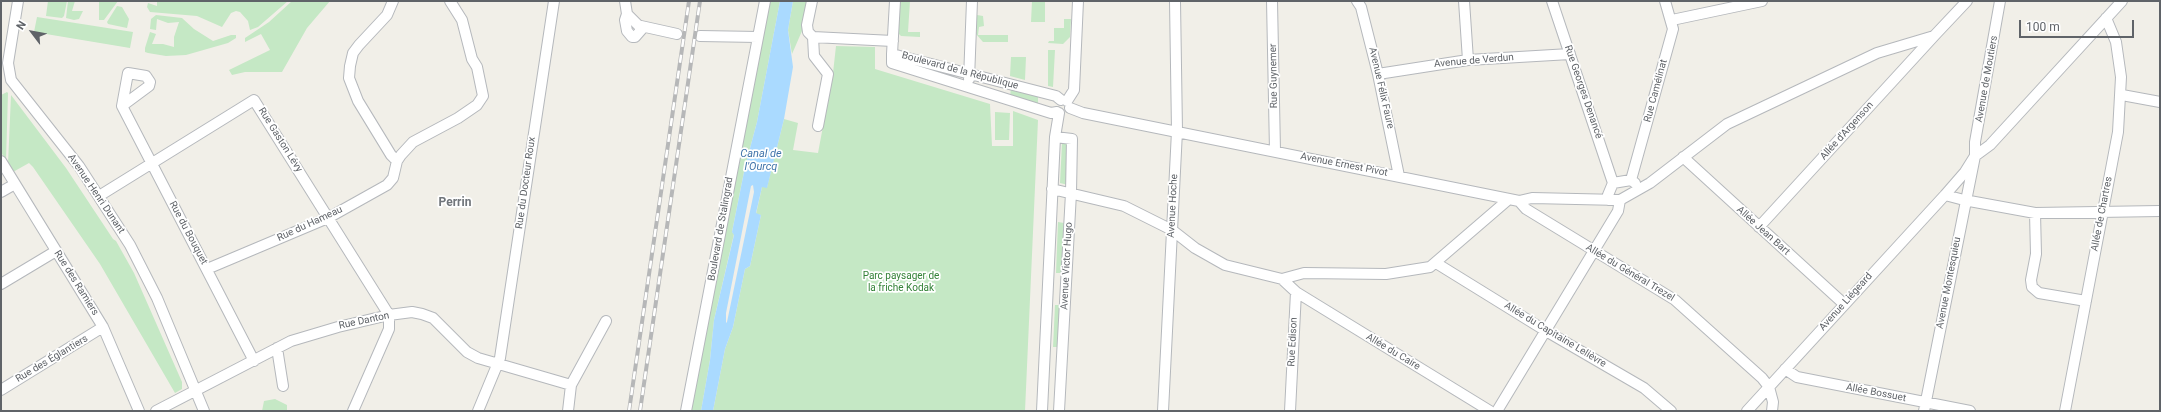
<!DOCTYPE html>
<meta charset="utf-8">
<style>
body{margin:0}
#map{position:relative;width:2161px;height:412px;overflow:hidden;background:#f1efe8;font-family:Roboto,sans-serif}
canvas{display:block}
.frame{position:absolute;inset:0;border:2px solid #5f6368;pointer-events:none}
.north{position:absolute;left:12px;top:12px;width:40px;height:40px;-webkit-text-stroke:3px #fff;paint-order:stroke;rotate:302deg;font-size:11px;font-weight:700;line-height:16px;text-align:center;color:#5f6368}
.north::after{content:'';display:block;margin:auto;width:14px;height:18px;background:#5f6368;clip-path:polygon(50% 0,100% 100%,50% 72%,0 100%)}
.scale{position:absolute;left:2019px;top:20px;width:115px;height:18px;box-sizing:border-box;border:2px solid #5f6368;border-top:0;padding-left:5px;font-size:12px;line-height:14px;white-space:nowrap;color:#5f6368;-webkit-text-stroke:3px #fff;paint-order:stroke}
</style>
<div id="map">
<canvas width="2161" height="412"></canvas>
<div class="frame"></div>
<div class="north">N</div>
<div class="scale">100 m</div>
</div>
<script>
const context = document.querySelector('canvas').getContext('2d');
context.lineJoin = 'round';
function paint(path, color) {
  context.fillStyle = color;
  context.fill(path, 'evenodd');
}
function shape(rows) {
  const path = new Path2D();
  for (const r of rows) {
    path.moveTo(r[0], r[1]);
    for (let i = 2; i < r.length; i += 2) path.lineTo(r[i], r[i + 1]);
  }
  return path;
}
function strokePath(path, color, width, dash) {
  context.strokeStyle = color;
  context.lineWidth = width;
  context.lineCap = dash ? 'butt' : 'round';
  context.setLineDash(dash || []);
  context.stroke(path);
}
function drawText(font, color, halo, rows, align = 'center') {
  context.font = font + ' Roboto,sans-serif';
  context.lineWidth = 3.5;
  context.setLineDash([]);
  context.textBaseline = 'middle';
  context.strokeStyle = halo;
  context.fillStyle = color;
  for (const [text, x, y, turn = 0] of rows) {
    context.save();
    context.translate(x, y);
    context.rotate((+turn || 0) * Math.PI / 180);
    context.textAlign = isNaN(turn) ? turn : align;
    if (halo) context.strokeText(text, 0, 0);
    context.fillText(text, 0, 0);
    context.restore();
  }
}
paint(shape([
 [48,1,67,1,64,16,62,18,46,16],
 [68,1,75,1,72,11,83,11,79,19,74,20,66,18],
 [99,1,118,1,104,20,99,20],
 [157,1,288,1,258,27,250,30,248,21,240,12,236,11,231,13,222,27,197,16,150,12,147,7,148,3,157,6],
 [292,1,330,1,307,28,282,72,245,72,232,75,229,70,270,50,261,34,245,42,245,38,269,22],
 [768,1,780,1,757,122,745,167,732,232,734,234,714,320,710,360,701,411,691,411],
 [793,1,808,1,802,31,792,54,788,30],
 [898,1,910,1,908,32,920,32,920,37,901,36,897,32],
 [1032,1,1045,1,1045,22,1031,22],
 [117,6,122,7,129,19,127,28,108,24,107,22],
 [156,15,182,18,194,29,213,41,231,35,236,35,236,38,228,43,186,55,166,56,148,53,145,52,145,48,150,32,156,34,152,44,163,44,174,47,174,37,179,22,168,23,157,19,156,30,150,29,151,19],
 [977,15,983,16,984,26,979,27,978,35,1008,35,1008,42,983,42,976,34],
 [37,17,133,32,130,48,34,32],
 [1064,19,1071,19,1070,37,1063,44,1048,43,1049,41,1054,41,1054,28,1064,28],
 [836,46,875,47,875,69,990,104,992,146,1013,146,1013,111,1038,120,1025,411,713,411,725,349,733,327,745,269,750,266,761,215,756,214,762,187,767,187,784,119,798,123,793,150,818,153,833,73],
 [1048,50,1055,50,1053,87,1048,86],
 [1011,57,1026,57,1025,80,1010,76],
 [1011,87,1038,95,1038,106,1010,97],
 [7,92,8,93,6,161,1,152,1,95],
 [11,95,66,168,113,239,116,241,134,273,182,382,182,389,175,393,100,264,33,167,29,163,13,172,8,164],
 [995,112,1010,113,1009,140,995,140],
 [1062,143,1067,143,1066,179,1068,185,1060,183],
 [1058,222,1064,223,1062,263,1064,273,1056,273],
 [1055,305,1060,305,1061,347,1053,347],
 [275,399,287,405,287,411,262,411,264,401]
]), '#c5e8c5');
paint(shape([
 [780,1,793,1,788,30,793,67,784,119,767,188,762,187,756,213,761,215,750,266,745,269,733,327,725,349,713,411,701,411,710,360,714,320,734,235,732,232,745,167,757,122],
 [753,185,754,192,727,322,726,323,726,313,751,186]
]), '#aadaff');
const minor = shape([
 [18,1,8,63,11,80,79,166,130,245,157,298,204,411],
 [393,1,387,15,359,45,353,53,350,66,349,78,358,101,391,155,397,161],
 [625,1,627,14],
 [812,1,807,25,808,32,813,37,893,41],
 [895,1,892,54,1056,96,1061,100],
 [1272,1,1275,151],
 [1357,1,1361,7,1378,74,1399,176],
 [1464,1,1468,60],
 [1552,1,1613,183],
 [627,14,642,29,635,37,632,37,627,31,625,20,627,14],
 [1672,20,1762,1],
 [641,26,677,34],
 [700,36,758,37],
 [813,37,814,56,828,74,818,126],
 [892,54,892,63,1051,113,1057,112],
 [128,73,146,76,150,82,149,86,122,106,128,73],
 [1378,74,1468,60,1570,54],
 [969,79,972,1],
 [2122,95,2160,102],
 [1067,101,1074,90,1078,1],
 [122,106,254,361],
 [1070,108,1083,113,1519,201,1532,198,1620,200,1650,183,1727,124,1877,53,1934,36,1967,1],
 [1055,137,1072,139,1071,193,1059,411],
 [1683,157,1844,304],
 [1,161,103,327,139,411],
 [1631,180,1673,29,1665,1],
 [1052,189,1124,206,1172,230,1195,248,1225,265,1282,279,1304,273,1386,274,1430,267,1509,199],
 [1,192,15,184],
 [1945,195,1964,200,2035,213,2160,211],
 [99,196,254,100,389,315,389,329,353,411],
 [1608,200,1608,195,1613,183,1631,180,1635,183],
 [1519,201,1526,209,1675,300,1762,378,1769,387,1773,402,1772,411],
 [2035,213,2036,254,2031,280,2032,287,2039,293,2086,301],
 [1759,227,1934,36],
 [1436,263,1546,331,1644,388,1671,411],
 [207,269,328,218,387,185,393,178,397,161,401,155,413,142,458,118,477,105,483,96,477,67,472,59,462,20,450,1],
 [1282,279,1296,292,1290,411],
 [1,284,56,251],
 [1296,292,1490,411],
 [277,348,283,386],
 [1785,369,1797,377,1970,411],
 [1,390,103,327],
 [156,411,291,341,338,327,389,315,412,312,422,314,433,318,467,352,478,358,571,385],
 [478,411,500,358,554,1],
 [568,411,571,385,606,321],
 [686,411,765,1],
 [1042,411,1055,137,1059,113],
 [1163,411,1177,131,1175,1],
 [1497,411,1618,211,1620,200],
 [1747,411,1945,195,1965,172,1975,156,1990,145,2122,1],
 [1924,411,1975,156,1975,142,2000,1],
 [2065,411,2118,132,2121,77,2116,42,2106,18]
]);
strokePath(minor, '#b5b8bc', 12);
strokePath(minor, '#fff', 10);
const rail = shape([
 [629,411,689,1],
 [640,411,700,1]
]);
strokePath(rail, '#b6b7b8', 4);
strokePath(rail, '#fff', 2.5, [8]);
drawText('10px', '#5f6368', '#fff', [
 ["Avenue de Verdun",1474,61,-5],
 ["Boulevard de la République",960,71,15],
 ["Rue Guynemer",1274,76,-91],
 ["Avenue de Moutiers",1987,79,-80],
 ["Avenue Félix Faure",1381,88,77],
 ["Rue Camélinat",1656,91,-75],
 ["Rue Georges Denancé",1583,92,71],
 ["Allée d'Argenson",1847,131,-48],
 ["Rue Gaston Lévy",280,140,58],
 ["Avenue Ernest Pivot",1344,165,11],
 ["Rue du Docteur Roux",526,183,-82],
 ["Avenue Henri Dunant",96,194,56],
 ["Avenue Hoche",1173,206,-87],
 ["Allée de Chartres",2102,214,-79],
 ["Rue du Hameau",310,224,-25],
 ["Boulevard de Stalingrad",721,229,-80],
 ["Allée Jean Bart",1763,231,42],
 ["Rue du Bouquet",188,233,62],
 ["Avenue Victor Hugo",1067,266,-87],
 ["Allée du Général Trezel",1630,273,31],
 ["Rue des Ramiers",76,283,58],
 ["Avenue Montesquieu",1949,283,-79],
 ["Avenue Liégeard",1846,302,-48],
 ["Rue Danton",364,321,-12],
 ["Allée du Capitaine Lelièvre",1555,335,31],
 ["Rue Edison",1293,342,-87],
 ["Allée du Caire",1393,352,31],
 ["Rue des Églantiers",52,359,-31],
 ["Allée Bossuet",1876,393,11]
]);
drawText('10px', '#348238', '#fff', [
 ["Parc paysager de",901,276],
 ["la friche Kodak",901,288]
]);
drawText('italic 11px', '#4174aa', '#fff', [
 ["Canal de",761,154],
 ["l'Ourcq",761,167]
]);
drawText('bold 12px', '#70757a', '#fff', [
 ["Perrin",455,203]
]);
</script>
